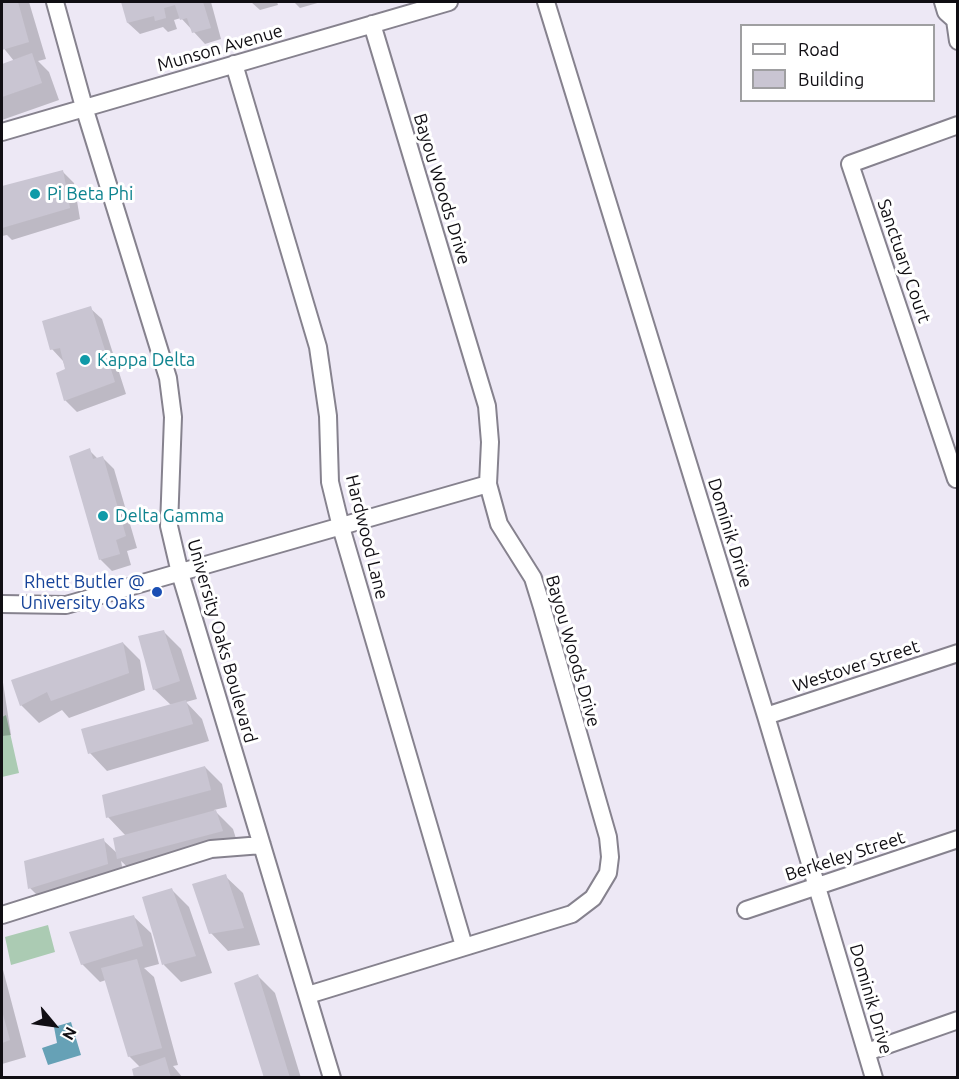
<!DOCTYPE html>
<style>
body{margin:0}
#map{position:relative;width:959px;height:1079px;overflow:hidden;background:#ede8f5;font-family:Ubuntu,sans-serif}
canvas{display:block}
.frame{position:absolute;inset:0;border:3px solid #100e13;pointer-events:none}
.legend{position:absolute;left:740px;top:24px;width:195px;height:78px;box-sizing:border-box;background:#fff;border:2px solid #9f9fa1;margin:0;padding:8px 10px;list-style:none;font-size:18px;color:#100e13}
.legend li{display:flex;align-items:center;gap:12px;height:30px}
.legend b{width:30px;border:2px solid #9f9fa1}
.north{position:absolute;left:24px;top:995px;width:60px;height:60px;-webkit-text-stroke:4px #fff;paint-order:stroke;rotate:119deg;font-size:16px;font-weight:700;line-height:24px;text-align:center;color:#100e13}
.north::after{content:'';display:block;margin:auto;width:21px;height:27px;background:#100e13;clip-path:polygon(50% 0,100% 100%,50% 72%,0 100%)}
</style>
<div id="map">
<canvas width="959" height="1079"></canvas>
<div class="frame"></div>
<ul class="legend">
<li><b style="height:8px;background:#fff"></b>Road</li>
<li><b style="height:16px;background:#c9c5d2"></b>Building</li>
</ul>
<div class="north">N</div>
</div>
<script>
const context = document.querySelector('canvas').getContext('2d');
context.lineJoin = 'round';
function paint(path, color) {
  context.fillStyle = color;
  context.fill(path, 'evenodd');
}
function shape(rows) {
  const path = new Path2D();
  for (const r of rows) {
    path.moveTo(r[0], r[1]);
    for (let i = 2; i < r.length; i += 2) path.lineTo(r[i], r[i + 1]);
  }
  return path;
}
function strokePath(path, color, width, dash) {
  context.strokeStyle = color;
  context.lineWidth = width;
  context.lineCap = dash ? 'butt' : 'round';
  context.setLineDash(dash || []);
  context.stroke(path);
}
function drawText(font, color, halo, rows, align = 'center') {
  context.font = font + ' Ubuntu,sans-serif';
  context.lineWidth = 6;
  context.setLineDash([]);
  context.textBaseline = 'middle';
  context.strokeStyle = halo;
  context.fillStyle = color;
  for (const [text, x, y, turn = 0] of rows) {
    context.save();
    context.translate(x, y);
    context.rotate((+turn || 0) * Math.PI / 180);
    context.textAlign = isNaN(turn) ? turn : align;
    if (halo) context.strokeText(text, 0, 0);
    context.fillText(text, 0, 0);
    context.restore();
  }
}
paint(shape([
 [6,715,19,773,2,777,2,717],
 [48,925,55,952,11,965,5,937]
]), '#abcbb3');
paint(shape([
 [71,1022,81,1055,48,1065,42,1048,57,1043,54,1027]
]), '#66a1b6');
paint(shape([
 [2,2,29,2,46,59,38,61,49,72,59,100,2,120,2,65,14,61,2,46],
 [122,2,211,2,221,39,205,44,181,18,174,20,177,29,168,32,163,27,140,34,128,23],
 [251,2,277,2,278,5,260,10],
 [294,2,321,2,300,8],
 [63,172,74,183,80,219,12,240,7,235,2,236,2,188],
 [90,308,102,319,126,394,77,412,65,400,66,370,63,361,52,349],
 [89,450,98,459,103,458,114,469,137,548,127,551,131,565,112,571,100,559],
 [163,631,181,649,197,699,186,702,202,719,209,741,107,771,90,753,171,705,154,689],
 [123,643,140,660,145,690,69,718,62,710,39,723,21,705,13,681],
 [2,676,11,735,2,736],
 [205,767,222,784,227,807,214,810,233,829,239,848,136,875,121,861,125,881,47,905,30,888,103,840,118,854,126,836,108,817],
 [225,876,243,893,260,945,228,951,211,933],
 [172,890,189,907,212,973,181,982,164,965],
 [133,916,151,933,159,964,144,968,154,977,178,1065,173,1066,183,1078,136,1078,141,1068,129,1056,106,980,100,982,82,964],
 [2,966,26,1057,2,1064],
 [258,976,275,993,301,1078,266,1078]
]), '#0003');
paint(shape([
 [2,2,18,2,29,42,2,50],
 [121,2,203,2,211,28,192,33,187,18,180,20,175,5,164,8,166,18,155,21,154,16,127,23],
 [32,53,42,83,2,97,2,64],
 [63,170,70,208,2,228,2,186],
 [91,306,115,382,64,401,56,373,65,369,60,348,50,350,42,321],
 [90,448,93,459,103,456,126,536,116,540,120,554,99,560,69,456],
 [164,630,180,681,153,690,138,636],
 [123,642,129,673,51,701,47,692,20,706,11,680],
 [186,700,193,724,88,754,81,729],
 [205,766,211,790,106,818,102,795],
 [216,810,223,831,117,859,113,838],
 [104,838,108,864,28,889,24,861],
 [226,874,244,928,209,934,192,884],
 [172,888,196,956,162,965,142,897],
 [134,915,143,946,81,965,69,932],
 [137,959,162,1048,128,1057,101,968],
 [258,974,290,1078,264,1078,234,983],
 [2,1011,10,1040,2,1043],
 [165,1057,171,1078,134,1078,132,1069]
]), '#c9c5d2');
const minor = shape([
 [55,2,84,107,168,378,173,417,169,526,180,573,332,1078],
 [546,2,766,716,874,1078],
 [943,2,946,12,955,20],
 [957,2,955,20,958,41],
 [234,64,318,347,328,416,330,482,341,527,464,946],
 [2,132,449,2],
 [956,479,850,164,958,125],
 [2,604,66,605,488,484],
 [766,716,958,653],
 [746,910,958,839],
 [2,915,211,849,262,845],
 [308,995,572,914,593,898,608,873,610,857,608,837,542,607,533,578,499,524,488,484,490,442,487,406,372,24],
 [867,1052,958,1020]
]);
strokePath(minor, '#86828e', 20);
strokePath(minor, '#fff', 16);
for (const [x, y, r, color] of [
 [35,194,6,"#0f9aa8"],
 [85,360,6,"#0f9aa8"],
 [103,516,6,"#0f9aa8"],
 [157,592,6,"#1a4fb4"]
]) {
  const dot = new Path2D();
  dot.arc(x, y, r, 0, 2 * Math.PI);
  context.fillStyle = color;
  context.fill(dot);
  strokePath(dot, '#fff', 2);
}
drawText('18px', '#100e13', '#fff', [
 ["Munson Avenue",220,48,-16],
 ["Bayou Woods Drive",442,189,73],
 ["Sanctuary Court",904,261,71],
 ["Dominik Drive",730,533,73],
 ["Hardwood Lane",367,537,76],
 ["University Oaks Boulevard",222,641,74],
 ["Bayou Woods Drive",573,651,74],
 ["Westover Street",856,666,-18],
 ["Berkeley Street",845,856,-18],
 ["Dominik Drive",871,999,74]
]);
drawText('18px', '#0d838f', '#fff', [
 ["Pi Beta Phi",47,194],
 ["Kappa Delta",97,360],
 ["Delta Gamma",115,516]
], 'left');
drawText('18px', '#164399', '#fff', [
 ["Rhett Butler @",145,582],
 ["University Oaks",145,603]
], 'right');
</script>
